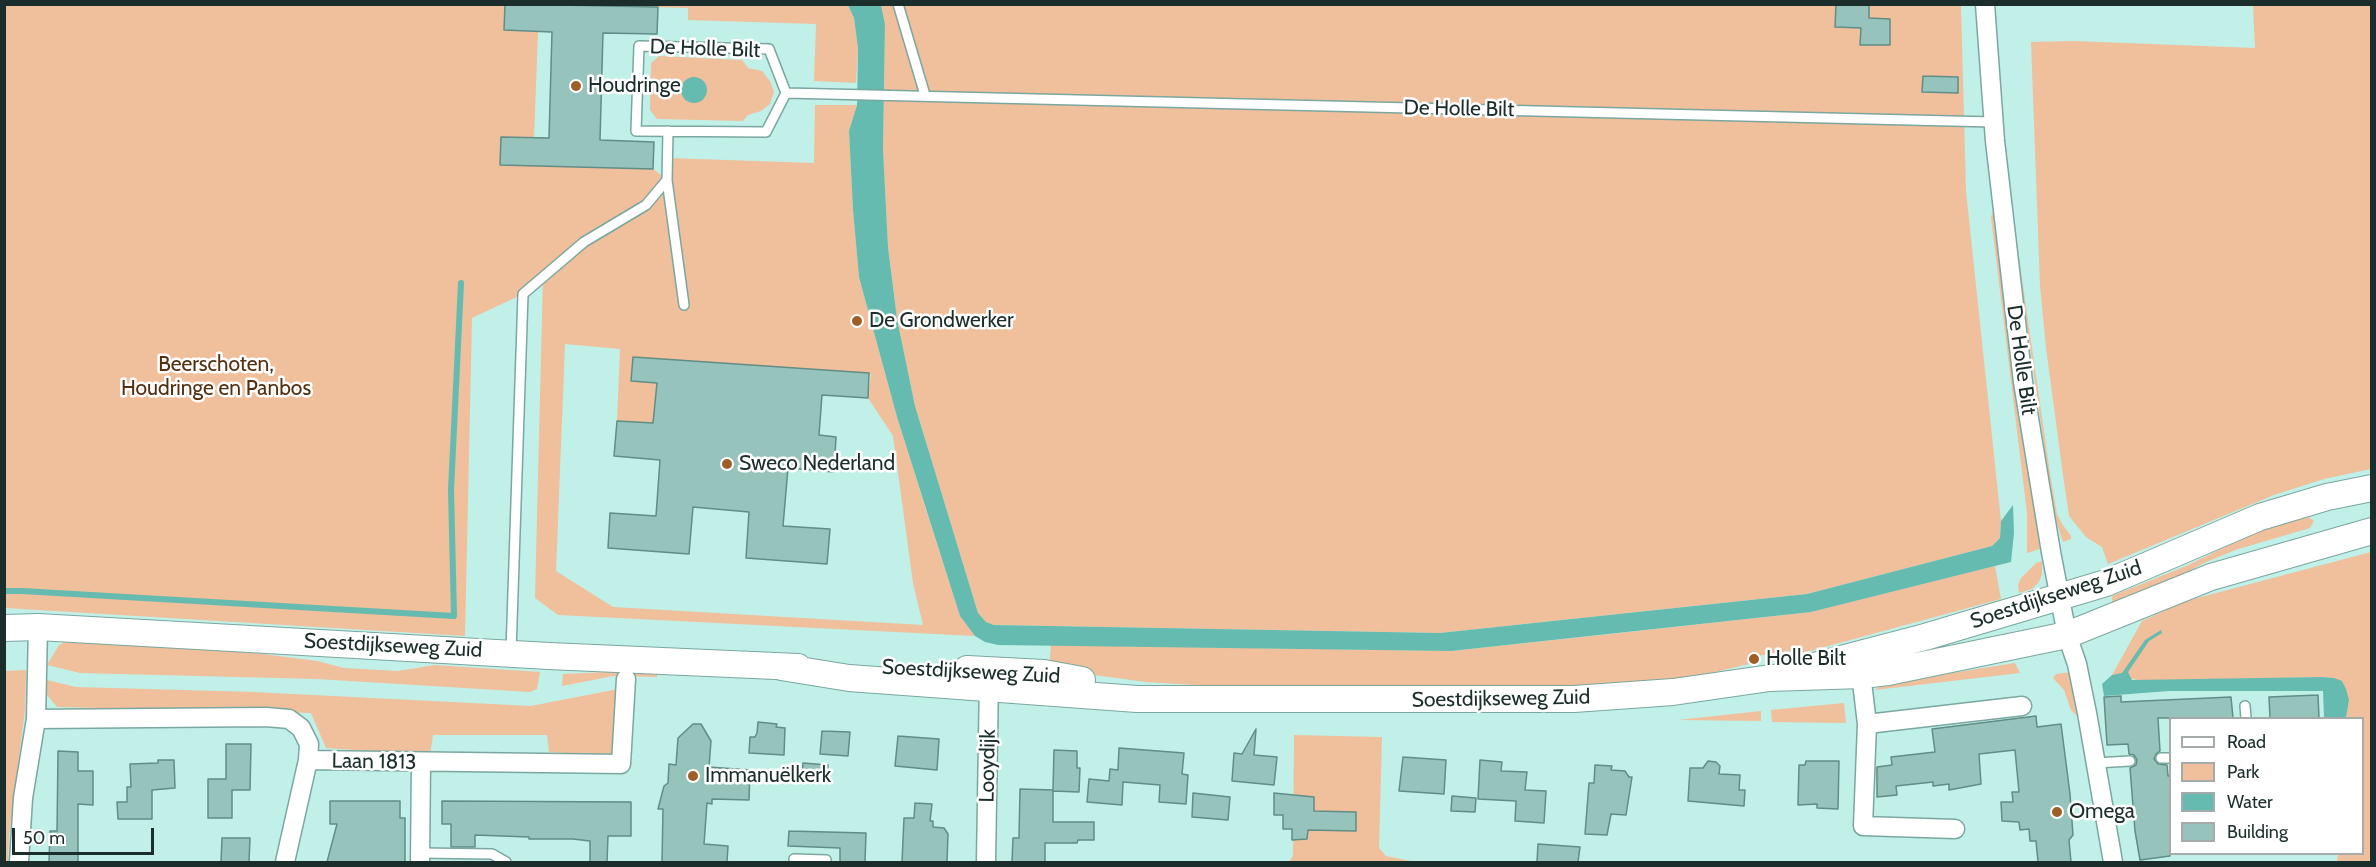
<!DOCTYPE html>
<meta charset="utf-8">
<style>
body{margin:0}
#map{position:relative;width:2376px;height:867px;overflow:hidden;background:#c1f0e8;font-family:Cabin,sans-serif}
canvas{display:block}
.frame{position:absolute;inset:0;border:6px solid #1b2e2b;pointer-events:none}
.legend{position:absolute;left:2169px;top:717px;width:195px;height:138px;box-sizing:border-box;background:#fff;border:2px solid #a4abaa;margin:0;padding:8px 10px;list-style:none;font-size:18px;color:#1b2e2b}
.legend li{display:flex;align-items:center;gap:12px;height:30px}
.legend b{width:30px;border:2px solid #a4abaa}
.scale{position:absolute;left:12px;top:828px;width:142px;height:27px;box-sizing:border-box;border:3px solid #1b2e2b;border-top:0;padding-left:8px;font-size:18px;line-height:21px;white-space:nowrap;color:#1b2e2b;-webkit-text-stroke:4px #fff;paint-order:stroke}
</style>
<div id="map">
<canvas width="2376" height="867"></canvas>
<div class="frame"></div>
<ul class="legend">
<li><b style="height:8px;background:#fff"></b>Road</li>
<li><b style="height:16px;background:#f0bf9b"></b>Park</li>
<li><b style="height:16px;background:#65bbaf"></b>Water</li>
<li><b style="height:16px;background:#96c4bc"></b>Building</li>
</ul>
<div class="scale">50 m</div>
</div>
<script>
const context = document.querySelector('canvas').getContext('2d');
context.lineJoin = 'round';
function paint(path, color) {
  context.fillStyle = color;
  context.fill(path, 'evenodd');
}
function shape(rows) {
  const path = new Path2D();
  for (const r of rows) {
    if (r.length === 3) {
      path.moveTo(r[0] + r[2], r[1]);
      path.arc(r[0], r[1], r[2], 0, 2 * Math.PI);
      continue;
    }
    path.moveTo(r[0], r[1]);
    for (let i = 2; i < r.length; i += 2) path.lineTo(r[i], r[i + 1]);
  }
  return path;
}
function strokePath(path, color, width, dash) {
  context.strokeStyle = color;
  context.lineWidth = width;
  context.lineCap = dash ? 'butt' : 'round';
  context.setLineDash(dash || []);
  context.stroke(path);
}
function drawText(font, color, halo, rows, align = 'center') {
  context.font = font + ' Cabin,sans-serif';
  context.lineWidth = 5;
  context.setLineDash([]);
  context.textBaseline = 'middle';
  context.strokeStyle = halo;
  context.fillStyle = color;
  for (const [text, x, y, turn = 0] of rows) {
    context.save();
    context.translate(x, y);
    context.rotate((+turn || 0) * Math.PI / 180);
    context.textAlign = isNaN(turn) ? turn : align;
    if (halo) context.strokeText(text, 0, 0);
    context.fillText(text, 0, 0);
    context.restore();
  }
}
paint(shape([
 [4,5,505,5,504,30,538,32,534,138,501,137,501,165,653,169,667,179,668,158,814,163,815,105,857,105,849,131,853,210,859,277,897,417,931,525,960,616,975,636,558,615,535,598,543,275,523,294,472,318,465,636,5,608],
 [565,344,620,349,617,421,682,425,656,399,657,383,633,358,871,374,868,398,893,436,913,583,923,625,613,607,556,571],
 [569,5,848,5,854,18,858,48,856,83,814,81,816,24,688,20,688,8],
 [881,5,1961,5,1966,191,2001,521,2000,538,1992,546,1807,594,1440,633,994,625,986,622,978,613,915,406,897,319,888,247,883,149,885,24],
 [2253,5,2371,5,2371,469,2324,479,2274,495,2108,564,2102,547,2086,537,2069,516,2063,475,2046,348,2040,286,2031,42,2073,41,2255,48],
 [659,56,742,60,748,68,762,71,770,81,774,92,770,104,761,111,748,115,743,121,657,119,650,110,651,63],
 [2010,207,2012,209,2050,473,2057,514,2062,524,2071,536,2071,539,2063,542,2056,520,2048,473],
 [1994,208,2004,280,2003,299,2011,363,2040,549,2027,553,2027,513,1991,217],
 [2306,515,2314,521,2310,528,2235,550,2202,564,2151,593,2113,610,2112,596,2186,566,2260,530],
 [2371,552,2371,862,2337,862,2338,854,2362,854,2362,718,2346,718,2349,700,2334,678,2322,677,2143,681,2112,675,2142,621,2186,601],
 [2042,561,2042,574,2039,582,2032,589,2019,593,2018,585,2021,578,2036,563],
 [1995,566,2001,599,1799,654,1798,650,1749,657,1749,664,1677,681,1593,687,1245,688,1146,682,1049,669,1051,645,1451,651,1601,635,1811,612],
 [68,641,255,653,317,661,344,668,398,671,435,665,540,672,537,689,530,692,317,679,80,673,47,665,59,645],
 [2015,663,2020,673,1875,690,1883,684],
 [26,670,25,710,9,835,8,862,5,862,5,671],
 [657,670,657,677,613,676,562,686,563,674],
 [2071,672,2082,721,2071,710,2064,690,2053,678,2056,674],
 [47,680,76,687,254,692,531,706,618,689,613,756,549,752,547,735,433,735,430,755,326,748,311,713,57,707,47,695],
 [1844,703,1846,723,1772,722,1771,710],
 [1761,711,1761,721,1678,720],
 [1294,735,1382,737,1379,848,1386,856,1416,862,1289,862,1293,856]
]), '#f0bf9b');
paint(shape([
 [848,5,881,5,885,24,883,149,888,247,897,319,915,406,978,613,986,622,994,625,1440,633,1807,594,1992,546,2000,538,2001,521,2013,505,2014,533,2011,562,1811,612,1451,651,998,645,985,642,975,636,960,616,897,417,859,277,853,210,849,131,857,105,858,48,854,18],
 [694,90,13],
 [2161,630,2162,633,2149,641,2128,672,2132,680,2322,677,2334,678,2342,681,2346,689,2349,700,2346,718,2324,718,2323,691,2169,691,2104,696,2102,684,2112,675,2122,673,2145,640]
]), '#65bbaf');
strokePath(shape([
 [4,591,22,591,454,616,451,490,461,283]
]), '#65bbaf', 6);
const building = shape([
 [505,4,658,7,657,34,603,33,600,140,654,142,653,169,500,165,501,137,549,138,552,32,504,30,505,4],
 [1836,4,1869,4,1869,18,1890,19,1890,45,1860,45,1861,28,1835,27,1836,4],
 [1923,76,1958,77,1958,93,1922,92,1923,76],
 [633,357,869,373,868,398,822,395,819,435,836,437,834,472,788,468,783,526,830,529,827,564,746,558,749,512,693,507,689,554,608,548,610,513,656,516,660,460,614,456,617,421,653,423,657,383,631,381,633,357],
 [2318,695,2319,718,2270,718,2269,697,2318,695],
 [2121,696,2121,702,2231,697,2233,718,2158,718,2160,751,2156,754,2154,759,2158,764,2167,765,2168,776,2170,776,2170,856,2140,860,2135,831,2130,768,2136,765,2137,760,2134,755,2129,754,2128,744,2107,745,2104,697,2121,696],
 [2036,716,2037,727,2061,724,2070,794,2073,835,2069,840,2071,862,2038,862,2036,841,2030,841,2029,829,2020,830,2019,822,2002,821,2001,802,2013,802,2012,792,2019,792,2015,750,1979,754,1981,784,1949,790,1949,784,1933,786,1933,782,1896,786,1897,795,1877,797,1877,767,1892,765,1891,757,1935,752,1932,729,2036,716],
 [758,722,777,724,776,727,785,728,784,755,749,753,750,737,755,737,757,733,758,722],
 [693,724,701,724,711,741,709,767,750,770,749,800,712,799,712,804,707,803,704,844,728,846,727,862,662,862,663,809,658,809,664,786,668,783,669,764,676,765,678,738,693,724],
 [1256,729,1254,755,1277,757,1274,785,1232,781,1234,753,1242,754,1256,729],
 [822,731,850,732,848,756,820,754,822,731],
 [898,736,939,739,937,770,895,766,898,736],
 [226,744,251,744,250,790,232,790,232,818,208,818,208,779,226,779,226,744],
 [1119,748,1184,753,1182,774,1188,775,1186,804,1159,802,1160,785,1123,782,1122,805,1087,802,1089,779,1109,781,1110,769,1118,770,1119,748],
 [1054,750,1077,751,1077,768,1080,768,1079,792,1053,791,1053,822,1094,822,1094,840,1078,840,1077,843,1045,843,1045,862,1012,862,1013,838,1019,838,1020,789,1053,790,1054,750],
 [58,751,78,752,78,771,93,771,93,805,78,804,78,862,49,862,50,831,57,831,58,751],
 [1403,757,1446,760,1444,794,1399,791,1403,757],
 [158,760,174,760,175,788,152,790,152,819,118,819,117,802,127,802,127,787,131,787,130,764,158,763,158,760],
 [1480,760,1502,762,1501,771,1527,772,1525,790,1546,791,1544,823,1515,821,1516,801,1478,799,1480,760],
 [1708,761,1716,762,1720,766,1719,774,1740,775,1739,790,1745,790,1744,806,1688,801,1690,768,1703,768,1708,761],
 [1806,761,1839,761,1838,809,1817,808,1817,804,1798,805,1799,765,1805,765,1806,761],
 [803,763,828,765,827,780,802,778,803,763],
 [1595,765,1612,766,1611,770,1625,771,1629,777,1632,777,1626,815,1611,814,1607,835,1585,834,1589,783,1594,783,1595,765],
 [1193,793,1230,797,1228,820,1192,817,1193,793],
 [1274,793,1314,797,1314,811,1356,812,1356,831,1308,830,1307,839,1292,840,1292,829,1283,829,1283,815,1274,815,1274,793],
 [1452,796,1476,798,1475,812,1451,811,1452,796],
 [330,801,400,801,400,818,405,818,405,862,327,862,337,824,330,824,330,801],
 [442,801,631,802,631,836,608,836,607,862,590,862,590,841,573,839,529,839,529,837,475,835,475,847,451,847,451,824,442,824,442,801],
 [915,803,932,804,930,821,933,821,933,827,944,828,948,834,947,862,902,862,904,818,914,818,915,803],
 [789,831,866,833,865,862,840,862,840,848,788,846,789,831],
 [222,838,250,838,249,862,221,862,222,838],
 [1538,844,1580,847,1578,862,1537,862,1538,844]
]);
paint(building, '#96c4bc');
strokePath(building, '#608d86', 1.5);
const service = shape([
 [898,4,925,95],
 [786,93,766,132,636,131,639,46,769,49,786,93,1993,122],
 [667,180,684,305],
 [511,652,523,294,584,242,646,205,667,180,668,131],
 [2245,706,2246,718],
 [2161,758,2170,758],
 [2095,763,2130,761],
 [420,853,492,854,506,862],
 [794,859,826,860,826,862]
]);
const minor = shape([
 [1985,4,1995,141,2023,382,2051,552,2067,635,2077,664,2087,713,2113,862],
 [1860,665,1867,724,1863,826,1955,829],
 [36,719,266,717,289,719,301,728,309,744,308,760,621,764,626,679],
 [1867,724,2022,706],
 [19,862,23,798,36,719,38,627],
 [285,862,308,760],
 [420,862,421,763],
 [986,862,989,678]
]);
const secondary = shape([
 [4,628,38,627,549,656,798,667],
 [781,667,849,678,1137,699,1574,699,1673,692,1770,678,1862,675,1888,672,2067,635,2211,577,2372,531],
 [1810,667,1925,637,2106,583,2260,517,2327,497,2372,488],
 [967,669,1044,673,1082,680]
]);
strokePath(service, '#7aa7a0', 12);
strokePath(minor, '#7aa7a0', 21);
strokePath(secondary, '#7aa7a0', 28);
strokePath(service, '#fff', 9);
strokePath(minor, '#fff', 18);
strokePath(secondary, '#fff', 26);
for (const [x, y, r, color] of [
 [576,86,6,"#9f5e28"],
 [857,321,6,"#9f5e28"],
 [727,464,6,"#9f5e28"],
 [1754,659,6,"#9f5e28"],
 [693,776,6,"#9f5e28"],
 [2057,812,6,"#9f5e28"]
]) {
  const dot = new Path2D();
  dot.arc(x, y, r, 0, 2 * Math.PI);
  context.fillStyle = color;
  context.fill(dot);
  strokePath(dot, '#fff', 2);
}
drawText('21px', '#1b2e2b', '#fff', [
 ["De Holle Bilt",705,49,2],
 ["De Holle Bilt",1459,109,1],
 ["De Holle Bilt",2021,360,82],
 ["Soestdijkseweg Zuid",2056,595,-18],
 ["Soestdijkseweg Zuid",393,646,3],
 ["Soestdijkseweg Zuid",971,672,3],
 ["Soestdijkseweg Zuid",1501,699,-1],
 ["Laan 1813",374,762,1],
 ["Looydijk",988,766,-89]
]);
drawText('21px', '#1b2e2b', '#fff', [
 ["Houdringe",588,86],
 ["De Grondwerker",869,321],
 ["Sweco Nederland",739,464],
 ["Holle Bilt",1766,659],
 ["Immanuëlkerk",705,776],
 ["Omega",2069,812]
], 'left');
drawText('21px', '#542f10', '#fff', [
 ["Beerschoten,",216,365],
 ["Houdringe en Panbos",216,389]
]);
</script>
